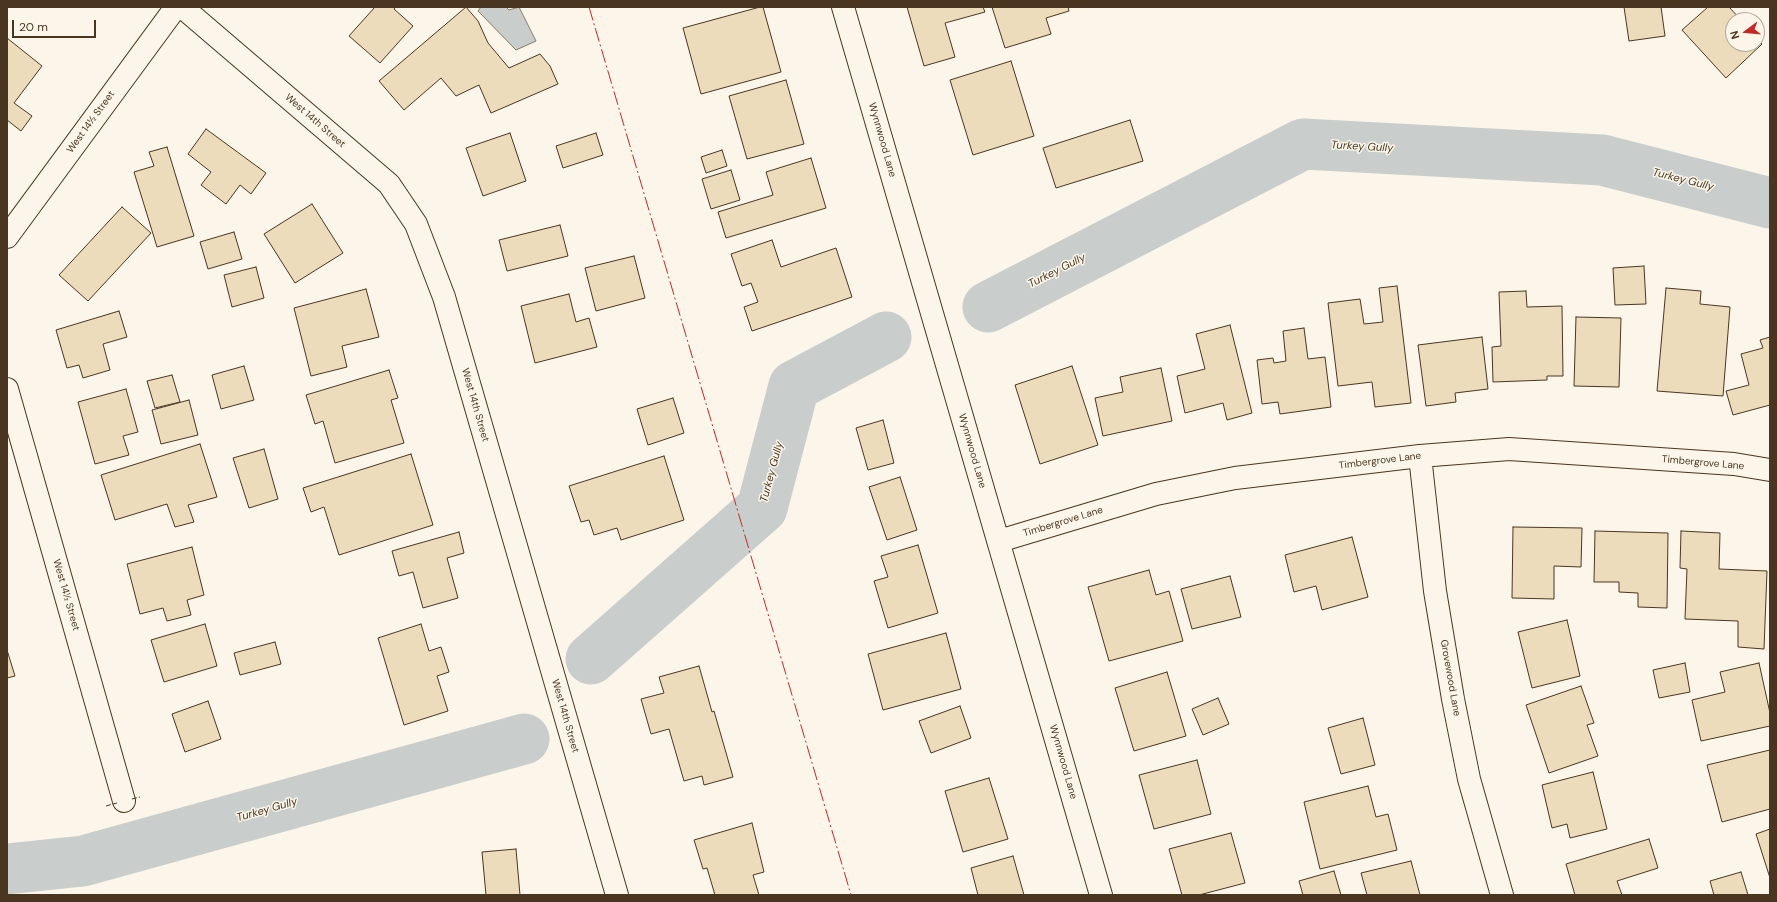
<!DOCTYPE html>
<meta charset="utf-8">
<style>
body{margin:0}
#map{position:relative;width:1777px;height:902px;overflow:hidden;background:#fbf6e9;font-family:"DM Sans",sans-serif}
canvas{display:block}
.frame{position:absolute;inset:0;border:8px solid #4a3520;pointer-events:none}
.north{position:absolute;left:1725px;top:12px;width:40px;height:40px;box-sizing:border-box;background:#fbf6e9;border:1px solid #b4a999;border-radius:50%;rotate:254deg;font-size:11px;font-weight:700;line-height:16px;text-align:center;color:#4a3520}
.north::after{content:'';display:block;margin:auto;width:14px;height:18px;background:#c62828;clip-path:polygon(50% 0,100% 100%,50% 72%,0 100%)}
.scale{position:absolute;left:12px;top:20px;width:84px;height:18px;box-sizing:border-box;border:2px solid #4a3520;border-top:0;padding-left:5px;font-size:12px;line-height:14px;white-space:nowrap;color:#4a3520;-webkit-text-stroke:3px #fbf6e9;paint-order:stroke}
</style>
<div id="map">
<canvas width="1777" height="902"></canvas>
<div class="frame"></div>
<div class="north">N</div>
<div class="scale">20 m</div>
</div>
<script>
const context = document.querySelector('canvas').getContext('2d');
context.lineJoin = 'round';
function paint(path, color) {
  context.fillStyle = color;
  context.fill(path, 'evenodd');
}
function shape(rows) {
  const path = new Path2D();
  for (const r of rows) {
    path.moveTo(r[0], r[1]);
    for (let i = 2; i < r.length; i += 2) path.lineTo(r[i], r[i + 1]);
  }
  return path;
}
function strokePath(path, color, width, dash) {
  context.strokeStyle = color;
  context.lineWidth = width;
  context.lineCap = dash ? 'butt' : 'round';
  context.setLineDash(dash || []);
  context.stroke(path);
}
function drawText(font, color, halo, rows, align = 'center') {
  context.font = font + ' "DM Sans",sans-serif';
  context.lineWidth = 3;
  context.setLineDash([]);
  context.textBaseline = 'middle';
  context.strokeStyle = halo;
  context.fillStyle = color;
  for (const [text, x, y, turn = 0] of rows) {
    context.save();
    context.translate(x, y);
    context.rotate((+turn || 0) * Math.PI / 180);
    context.textAlign = isNaN(turn) ? turn : align;
    if (halo) context.strokeText(text, 0, 0);
    context.fillText(text, 0, 0);
    context.restore();
  }
}
const water = shape([
 [481,7,506,7,509,10,519,7,536,41,516,50,478,11,481,7]
]);
paint(water, '#c9cecd');
strokePath(water, '#887966', 1);
strokePath(shape([
 [988,307,1303,144,1602,160,1770,203],
 [591,659,762,508,794,386,886,337],
 [7,869,83,861,524,739]
]), '#c9cecd', 51);
const building = shape([
 [375,7,396,7,394,9,413,26,380,63,349,36,375,7],
 [466,7,478,21,488,43,509,68,540,54,550,66,558,84,491,113,479,85,456,96,441,78,404,110,379,81,466,7],
 [760,7,763,7,781,72,701,94,683,28,760,7],
 [907,7,983,7,985,12,945,23,955,57,924,66,907,7],
 [992,7,1068,7,1069,11,1046,18,1051,34,1005,48,992,7],
 [1624,7,1661,7,1665,36,1629,41,1624,7],
 [1708,7,1729,7,1741,20,1733,20,1733,44,1757,44,1757,38,1762,44,1726,78,1682,30,1708,7],
 [7,38,42,66,14,103,32,116,21,131,7,120,7,38],
 [1011,61,1034,136,973,155,950,80,1011,61],
 [786,80,804,144,747,159,729,96,786,80],
 [1130,120,1143,161,1056,188,1043,148,1130,120],
 [206,129,266,173,251,194,240,185,226,204,201,185,211,172,188,154,206,129],
 [510,133,526,181,483,196,466,148,510,133],
 [596,133,603,155,563,168,556,146,596,133],
 [167,147,194,236,157,247,134,172,154,166,149,152,167,147],
 [722,150,727,166,706,173,701,157,722,150],
 [811,158,826,208,726,238,718,212,773,195,766,172,811,158],
 [731,170,740,200,711,209,702,179,731,170],
 [312,204,343,253,295,283,264,234,312,204],
 [122,207,151,233,88,301,59,275,122,207],
 [560,225,568,256,507,271,499,240,560,225],
 [234,232,242,259,208,269,200,242,234,232],
 [772,240,781,267,836,248,852,297,752,331,744,307,758,302,751,283,742,286,731,254,772,240],
 [634,256,645,298,596,311,585,268,634,256],
 [1644,266,1646,304,1615,305,1613,268,1644,266],
 [256,267,264,298,232,307,224,275,256,267],
 [1397,286,1411,403,1375,407,1372,382,1338,386,1328,303,1360,299,1364,324,1383,322,1379,288,1397,286],
 [1666,288,1701,291,1700,304,1730,307,1723,396,1657,391,1666,288],
 [366,289,379,337,342,346,347,367,311,376,294,308,366,289],
 [1526,291,1527,307,1562,306,1563,376,1547,376,1547,380,1493,382,1492,347,1501,346,1499,292,1526,291],
 [569,294,576,322,589,318,597,347,535,363,521,306,569,294],
 [119,311,127,337,103,344,110,370,83,378,79,365,67,368,56,330,119,311],
 [1576,317,1621,318,1619,387,1574,386,1576,317],
 [1230,325,1252,413,1227,420,1223,403,1185,413,1177,376,1205,369,1196,334,1230,325],
 [1304,328,1308,359,1325,357,1331,407,1280,414,1278,402,1262,404,1257,360,1273,358,1274,363,1286,361,1283,331,1304,328],
 [1482,337,1488,389,1455,393,1456,402,1426,406,1418,345,1482,337],
 [1770,337,1770,405,1733,415,1726,391,1749,385,1741,354,1763,348,1760,340,1770,337],
 [244,366,254,400,221,409,212,375,244,366],
 [1072,366,1098,445,1040,464,1015,385,1072,366],
 [1161,368,1172,421,1103,436,1095,398,1123,392,1120,377,1161,368],
 [389,370,398,398,391,400,404,443,335,463,323,421,315,424,306,395,389,370],
 [172,375,180,402,155,408,147,381,172,375],
 [126,389,138,432,123,436,129,455,95,464,78,402,126,389],
 [673,398,684,433,648,445,637,409,673,398],
 [189,400,198,435,161,444,152,410,189,400],
 [883,420,894,463,868,470,856,428,883,420],
 [200,444,217,497,188,505,194,522,175,527,167,504,115,520,101,475,200,444],
 [264,449,278,499,249,508,233,458,264,449],
 [411,454,433,525,339,555,324,507,311,512,303,488,411,454],
 [664,456,684,520,621,540,617,528,594,535,589,520,581,522,569,486,664,456],
 [900,477,917,530,887,540,869,487,900,477],
 [1513,527,1582,528,1581,567,1554,566,1554,599,1512,598,1513,527],
 [1595,531,1668,533,1667,608,1638,607,1638,593,1619,592,1619,582,1594,582,1595,531],
 [1681,531,1720,533,1719,569,1767,571,1764,649,1738,647,1738,621,1685,619,1687,569,1680,568,1681,531],
 [459,532,464,553,447,558,458,598,423,608,413,572,399,576,392,551,459,532],
 [1352,537,1368,597,1322,610,1316,586,1294,592,1285,555,1352,537],
 [918,545,938,613,888,628,874,581,888,577,881,556,918,545],
 [192,547,204,595,187,600,191,615,167,621,163,608,140,614,127,564,192,547],
 [1149,570,1156,595,1169,591,1183,641,1109,661,1088,587,1149,570],
 [1230,576,1241,617,1192,629,1181,589,1230,576],
 [1567,620,1580,676,1532,688,1518,632,1567,620],
 [205,624,217,666,164,682,151,640,205,624],
 [421,624,429,651,441,647,449,672,437,676,448,711,404,725,378,638,421,624],
 [946,633,961,689,883,710,868,654,946,633],
 [275,642,281,664,240,675,234,653,275,642],
 [7,650,15,676,7,678,7,650],
 [1685,663,1690,692,1659,698,1653,670,1685,663],
 [1759,663,1770,713,1770,726,1701,741,1692,700,1725,692,1720,672,1759,663],
 [699,666,712,712,714,711,733,777,704,785,702,776,684,781,669,729,651,734,641,699,664,693,659,677,699,666],
 [1167,672,1186,736,1134,751,1115,688,1167,672],
 [1581,686,1594,723,1587,725,1598,756,1549,773,1526,705,1581,686],
 [1218,698,1229,724,1203,735,1192,709,1218,698],
 [208,701,221,739,185,752,172,714,208,701],
 [960,706,971,738,931,753,919,721,960,706],
 [1363,718,1375,765,1341,774,1328,728,1363,718],
 [1770,750,1770,809,1722,822,1707,765,1770,750],
 [1197,760,1211,814,1154,829,1139,775,1197,760],
 [1593,772,1607,829,1570,838,1567,824,1552,828,1542,785,1593,772],
 [989,778,1008,839,963,852,945,791,989,778],
 [1368,786,1376,817,1388,814,1397,850,1320,869,1304,802,1368,786],
 [752,823,764,872,753,875,759,895,715,895,707,868,703,869,694,840,752,823],
 [1770,829,1770,878,1756,834,1770,829],
 [1231,833,1245,883,1199,895,1182,895,1169,849,1231,833],
 [1649,839,1658,868,1617,881,1622,895,1575,895,1566,864,1649,839],
 [516,849,520,895,486,895,482,852,516,849],
 [1013,856,1024,895,978,895,971,868,1013,856],
 [1411,861,1420,895,1367,895,1361,873,1411,861],
 [1334,871,1341,895,1303,895,1299,881,1334,871],
 [1741,872,1748,895,1714,895,1710,881,1741,872]
]);
paint(building, '#ecdcbc');
strokePath(building, '#4a3520', 1);
const minor = shape([
 [182,7,389,184,416,224,444,297,617,895],
 [843,7,1101,895],
 [7,237,176,7],
 [7,389,124,801],
 [1420,456,1435,591,1453,699,1469,779,1502,895],
 [999,541,1156,494,1235,478,1420,456,1509,449,1734,464,1770,470]
]);
strokePath(minor, '#4a3520', 24);
strokePath(minor, '#fbf6e9', 22);
strokePath(shape([
 [132,799,140,797],
 [106,806,117,803]
]), '#4a3520', 1, [5, 2]);
strokePath(shape([
 [589,7,851,895]
]), '#c62828', 1, [14, 3, 2, 3]);
drawText('10px', '#4a3520', '#fbf6e9', [
 ["West 14th Street",315,121,41],
 ["West 14½ Street",91,122,-54],
 ["Wynnwood Lane",882,140,74],
 ["West 14th Street",475,405,74],
 ["Wynnwood Lane",972,451,74],
 ["Timbergrove Lane",1380,461,-7],
 ["Timbergrove Lane",1703,463,5],
 ["Timbergrove Lane",1063,522,-17],
 ["West 14½ Street",66,595,74],
 ["Grovewood Lane",1450,678,80],
 ["West 14th Street",565,716,74],
 ["Wynnwood Lane",1063,762,74]
]);
drawText('italic 11px', '#4a3520', '#fbf6e9', [
 ["Turkey Gully",1362,147,3],
 ["Turkey Gully",1683,180,14],
 ["Turkey Gully",1057,271,-27],
 ["Turkey Gully",772,472,-75],
 ["Turkey Gully",267,810,-16]
]);
</script>
